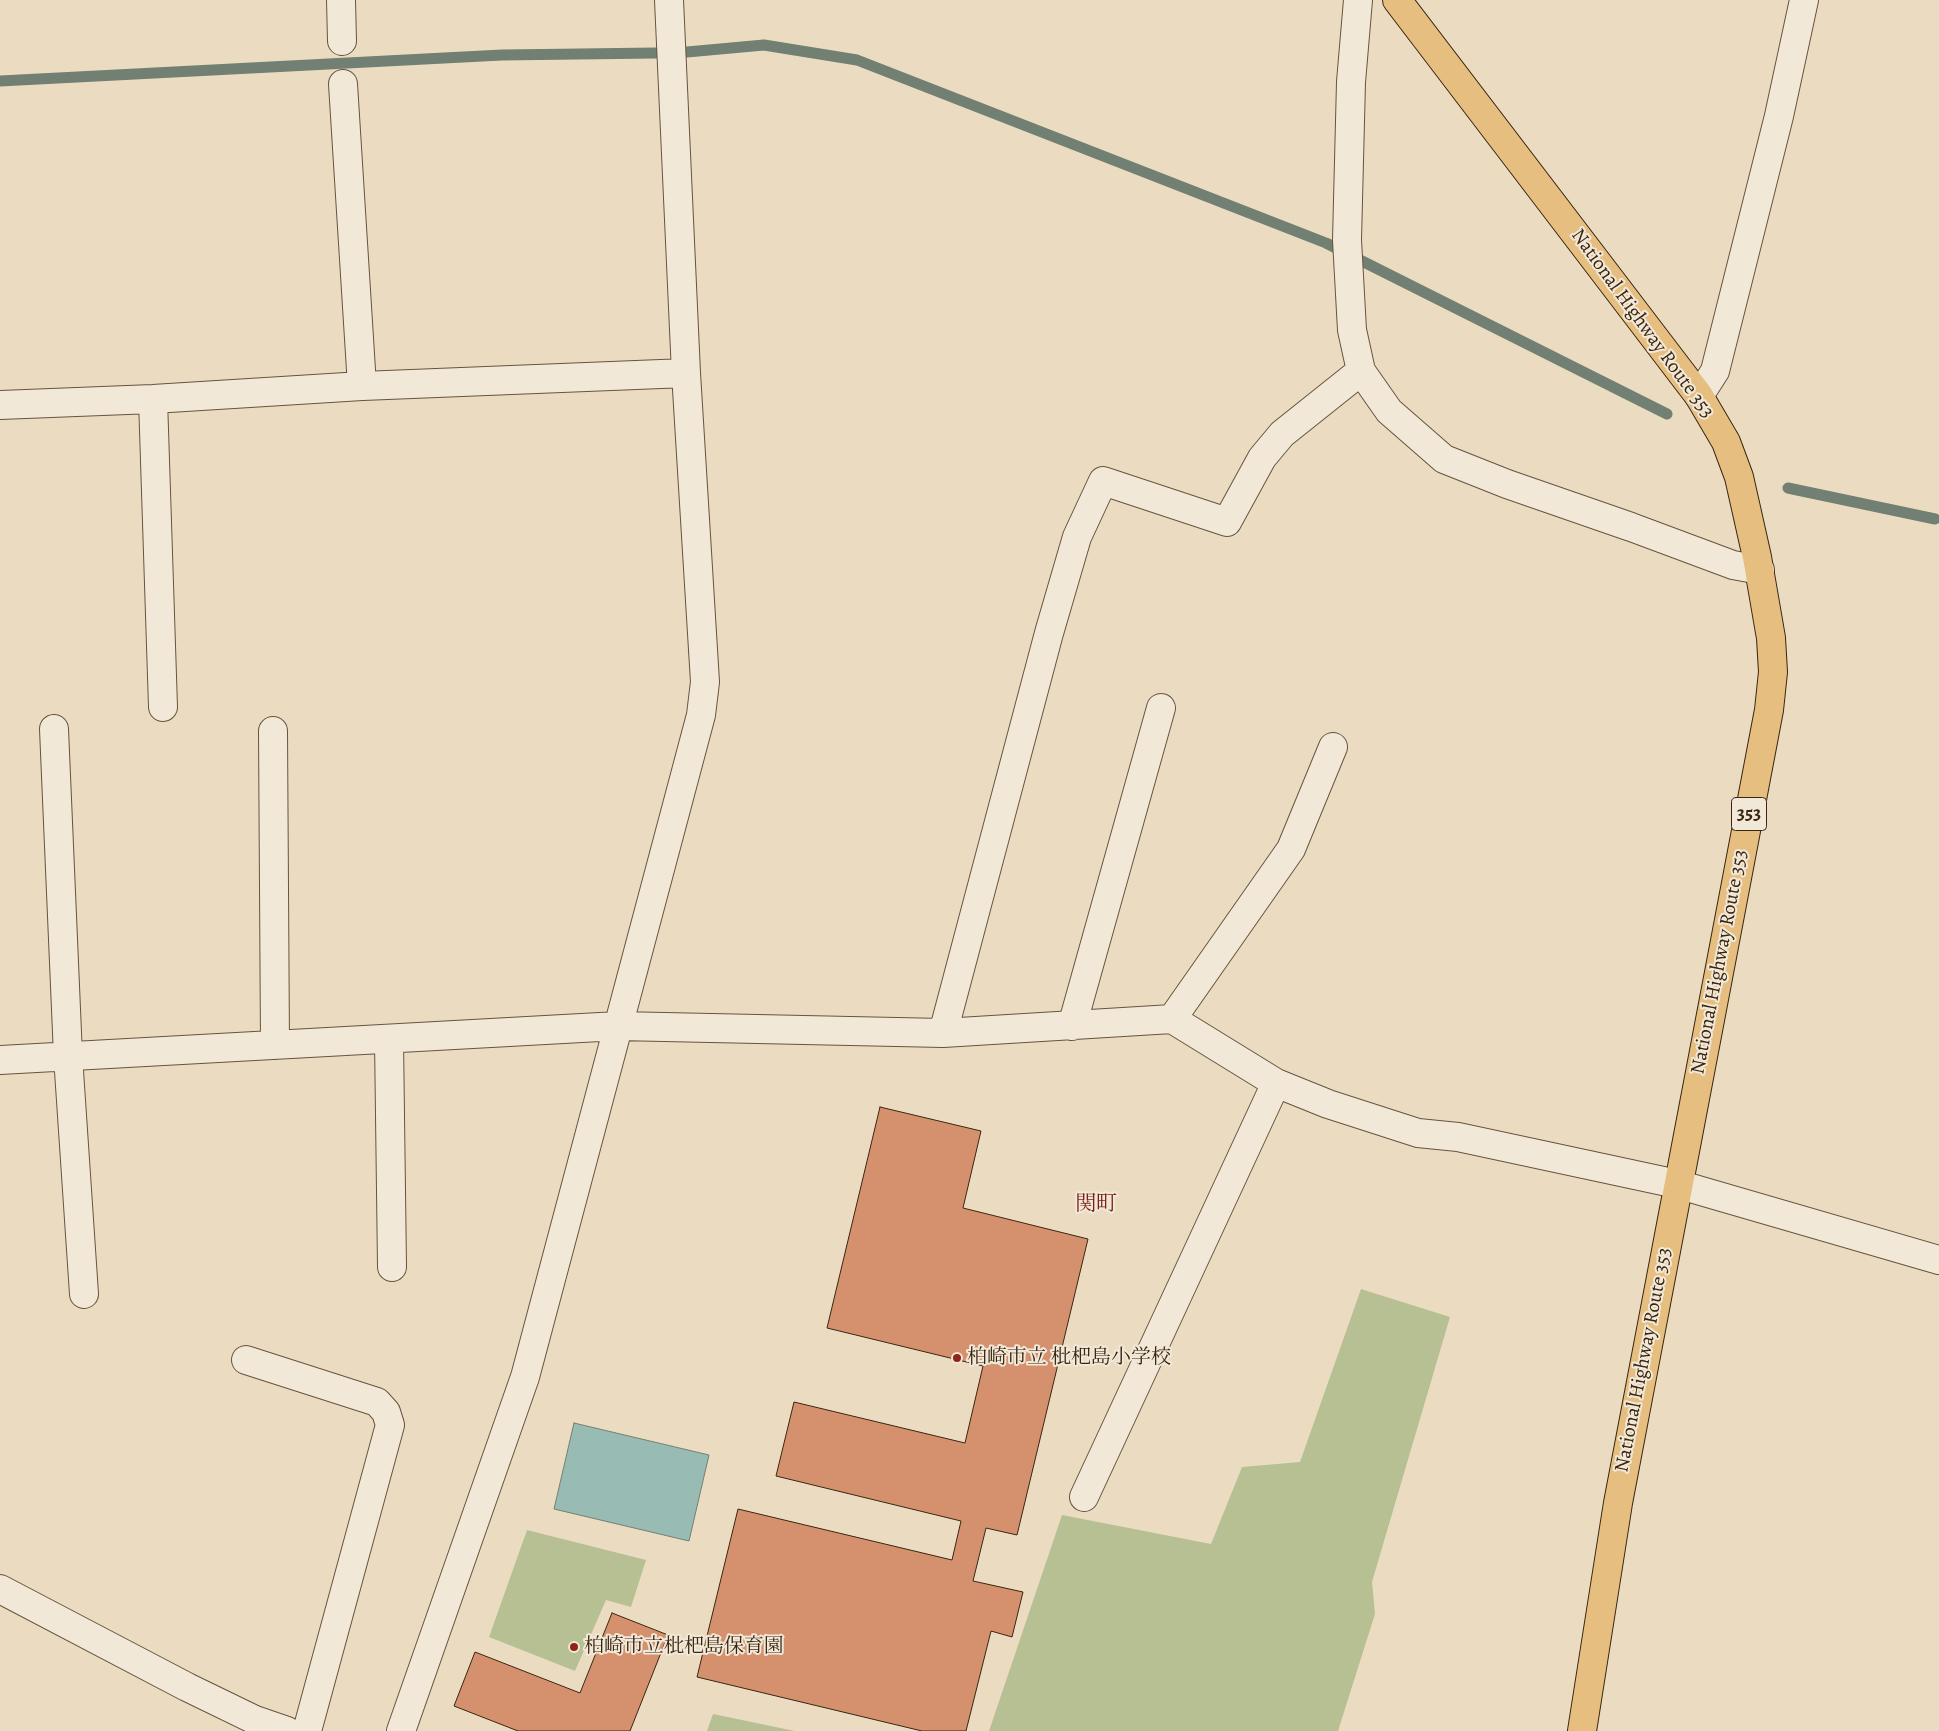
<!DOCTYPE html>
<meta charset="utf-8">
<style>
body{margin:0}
canvas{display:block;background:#ebdcc1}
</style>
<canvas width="1939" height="1731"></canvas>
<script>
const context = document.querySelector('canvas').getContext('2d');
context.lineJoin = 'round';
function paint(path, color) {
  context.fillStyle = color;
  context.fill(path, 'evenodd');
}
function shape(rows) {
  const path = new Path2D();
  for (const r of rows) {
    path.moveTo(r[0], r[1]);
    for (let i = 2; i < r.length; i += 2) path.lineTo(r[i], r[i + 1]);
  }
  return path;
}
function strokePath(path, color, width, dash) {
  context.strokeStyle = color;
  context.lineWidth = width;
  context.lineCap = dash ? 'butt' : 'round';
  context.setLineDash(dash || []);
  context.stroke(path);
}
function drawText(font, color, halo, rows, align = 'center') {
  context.font = font + ' Alegreya,"Noto Serif JP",serif';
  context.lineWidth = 4;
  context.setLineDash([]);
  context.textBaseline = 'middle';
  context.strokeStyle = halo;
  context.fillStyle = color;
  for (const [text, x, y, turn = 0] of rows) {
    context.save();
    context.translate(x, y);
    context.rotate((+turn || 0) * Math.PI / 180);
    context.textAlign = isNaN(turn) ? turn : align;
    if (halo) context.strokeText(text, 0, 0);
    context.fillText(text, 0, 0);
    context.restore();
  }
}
paint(shape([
 [1361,1289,1450,1317,1372,1582,1375,1614,1338,1731,989,1731,1062,1515,1211,1544,1242,1467,1300,1462],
 [527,1530,646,1560,631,1607,606,1600,575,1671,489,1637],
 [713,1714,795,1731,707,1731]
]), '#b7c093');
const water = shape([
 [574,1423,709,1455,689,1541,554,1509,574,1423]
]);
paint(water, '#98bcb3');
strokePath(water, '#728073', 1);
strokePath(shape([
 [687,52,764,45,857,60,1326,243,1667,414],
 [0,81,502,55,656,53],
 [1788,488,1935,519]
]), '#728073', 11);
const building = shape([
 [880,1107,981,1131,963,1208,1088,1239,1017,1535,986,1528,973,1581,1023,1592,1012,1637,991,1631,966,1731,922,1731,697,1677,738,1509,952,1560,961,1521,776,1476,794,1402,965,1443,983,1366,827,1328,880,1107],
 [612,1613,668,1635,630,1731,518,1731,454,1706,475,1652,580,1693,612,1613]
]);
paint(building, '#d5906e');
strokePath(building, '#392612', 1);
const minor = shape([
 [341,0,342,41],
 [1358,0,1351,82,1347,240,1352,330,1361,371,1389,411,1444,459,1507,484,1631,527,1733,565,1760,570],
 [343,84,362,386],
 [1699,396,1715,371,1779,116,1804,0],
 [153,399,163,707],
 [0,405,153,399,362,386,686,373],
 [54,729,68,1056,84,1294],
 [273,731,275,1045],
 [1172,1019,1291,849,1333,747],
 [1072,1026,1161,708],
 [943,1033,1049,633,1077,537,1103,481,1227,522,1262,458,1282,434,1361,371],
 [389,1039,392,1267],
 [0,1060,618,1026,943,1033,1172,1019,1276,1083,1328,1104,1418,1133,1458,1137,1677,1184,1939,1260],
 [246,1360,377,1402,386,1412,390,1425,307,1731],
 [1084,1497,1276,1083],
 [0,1589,187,1687,255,1720,287,1731],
 [401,1731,525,1377,701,715,705,682,686,373,669,0]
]);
const highway = shape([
 [1397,0,1699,396,1726,442,1739,477,1757,557,1771,638,1773,672,1769,710,1618,1503,1582,1731]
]);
strokePath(minor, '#66543e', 30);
strokePath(highway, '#392612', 30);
strokePath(minor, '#f2e8d7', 28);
strokePath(highway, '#e6be80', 28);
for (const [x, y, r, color] of [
 [957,1358,5,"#8f2418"],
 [574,1647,5,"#8f2418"]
]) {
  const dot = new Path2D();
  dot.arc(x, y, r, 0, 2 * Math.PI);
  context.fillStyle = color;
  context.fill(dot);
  strokePath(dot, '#f2e8d7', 2);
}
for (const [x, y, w] of [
 [1749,814,35]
]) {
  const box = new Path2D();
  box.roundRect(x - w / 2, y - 16.5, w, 33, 4);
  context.fillStyle = '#f2e8d7';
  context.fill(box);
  strokePath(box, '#392612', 1);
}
drawText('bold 19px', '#392612', null, [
 ["353",1749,814]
]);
drawText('20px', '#392612', '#f2e8d7', [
 ["National Highway Route 353",1642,324,54],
 ["National Highway Route 353",1720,962,-79],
 ["National Highway Route 353",1644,1360,-79]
]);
drawText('20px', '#392612', '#f2e8d7', [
 ["柏崎市立 枇杷島小学校",967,1358],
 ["柏崎市立枇杷島保育園",584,1647]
], 'left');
drawText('21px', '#7a1f14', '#f2e8d7', [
 ["関町",1096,1205]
]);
</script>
